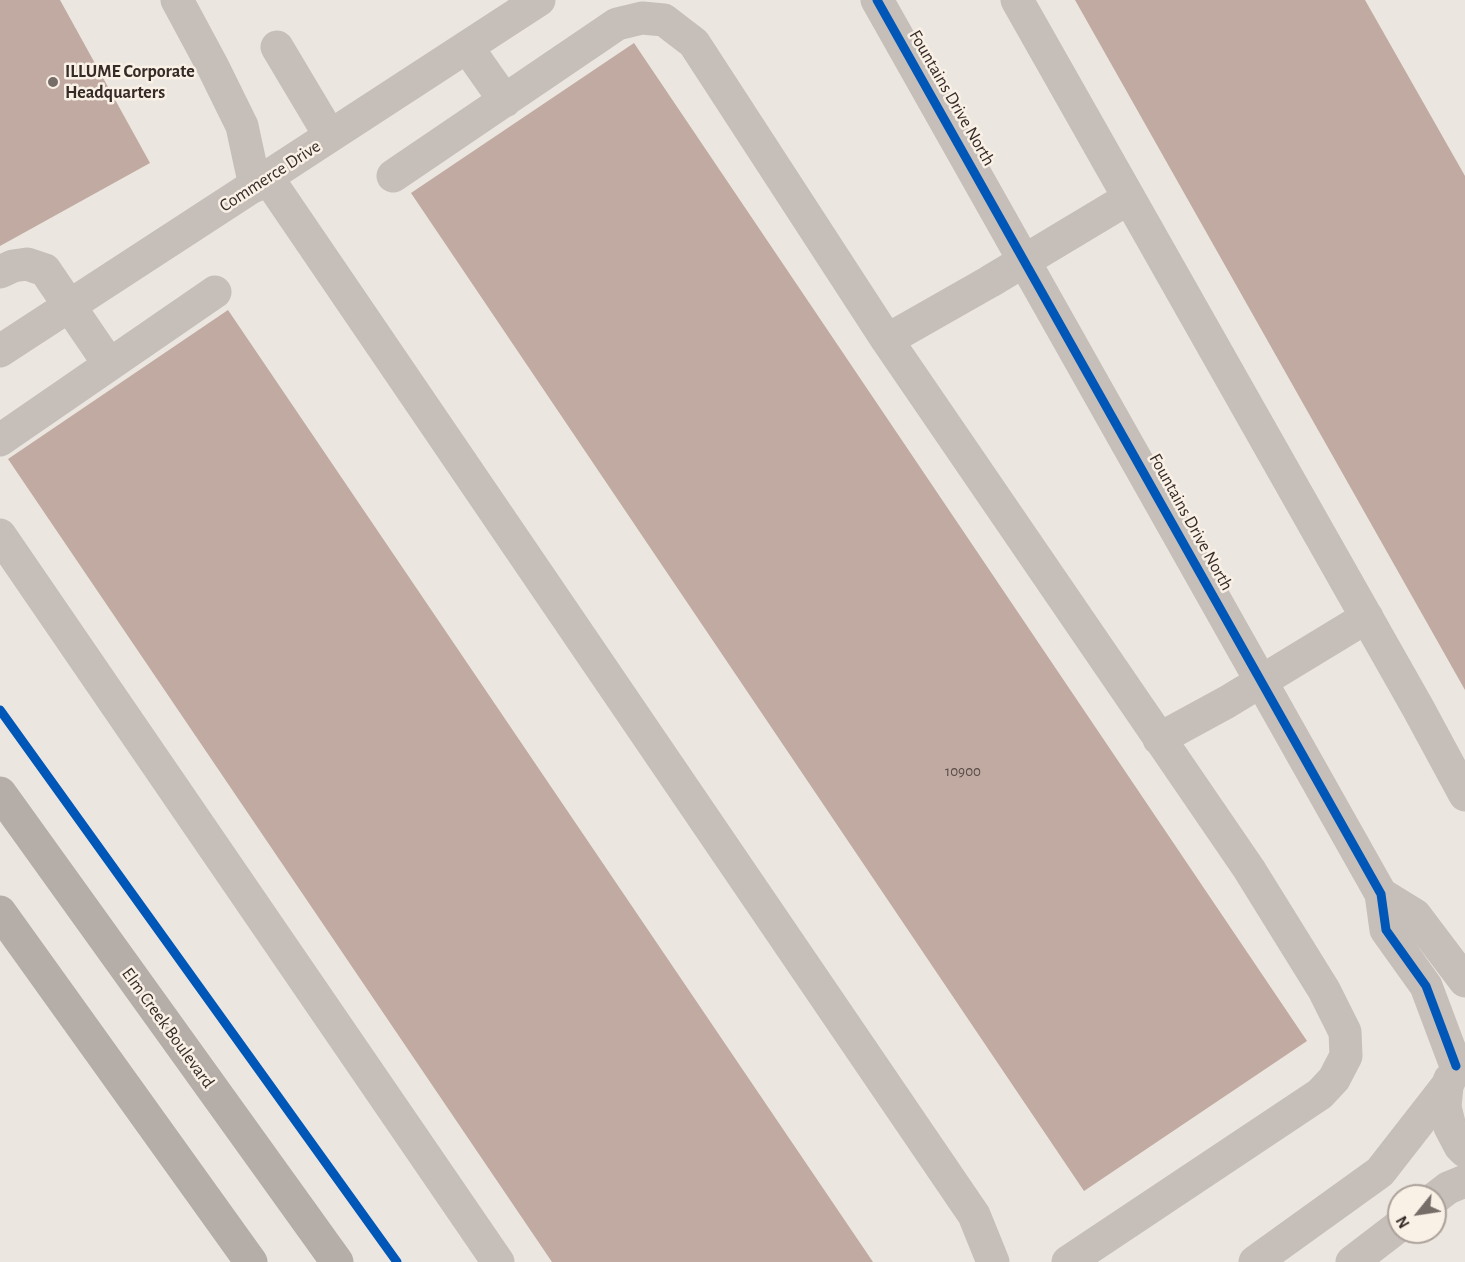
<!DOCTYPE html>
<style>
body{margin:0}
#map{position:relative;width:1465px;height:1262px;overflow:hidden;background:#ece6e0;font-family:"Alegreya Sans",sans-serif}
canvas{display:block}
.north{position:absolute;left:1387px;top:1184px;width:60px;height:60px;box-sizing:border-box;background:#f9f0e6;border:2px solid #aba19a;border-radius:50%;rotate:240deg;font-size:16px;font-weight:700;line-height:24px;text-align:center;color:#362b27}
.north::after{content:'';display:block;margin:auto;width:21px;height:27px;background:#766c68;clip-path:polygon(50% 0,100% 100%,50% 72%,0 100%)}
</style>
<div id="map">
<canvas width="1465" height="1262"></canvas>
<div class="north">N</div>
</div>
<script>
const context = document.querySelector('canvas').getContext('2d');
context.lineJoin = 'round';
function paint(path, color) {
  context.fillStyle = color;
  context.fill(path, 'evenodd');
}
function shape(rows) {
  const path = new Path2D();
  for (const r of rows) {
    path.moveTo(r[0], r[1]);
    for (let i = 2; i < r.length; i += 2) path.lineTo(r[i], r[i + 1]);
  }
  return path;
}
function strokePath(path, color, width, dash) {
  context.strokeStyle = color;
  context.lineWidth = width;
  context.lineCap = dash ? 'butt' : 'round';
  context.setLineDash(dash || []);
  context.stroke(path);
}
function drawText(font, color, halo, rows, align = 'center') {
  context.font = font + ' "Alegreya Sans",sans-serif';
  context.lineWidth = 5;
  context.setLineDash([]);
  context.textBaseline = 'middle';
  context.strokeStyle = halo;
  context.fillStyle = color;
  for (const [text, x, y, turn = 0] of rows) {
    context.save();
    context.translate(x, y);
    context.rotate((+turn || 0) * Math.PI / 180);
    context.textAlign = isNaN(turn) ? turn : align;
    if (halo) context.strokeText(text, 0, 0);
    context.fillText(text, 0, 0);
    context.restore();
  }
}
paint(shape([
 [0,0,60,0,150,163,0,246],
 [1075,0,1365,0,1465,176,1465,690],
 [634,43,1307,1041,1084,1191,411,193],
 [228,310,873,1262,552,1262,8,459]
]), '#c0aaa1');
strokePath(shape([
 [177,0,213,67,242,126,255,186],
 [877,0,1381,894,1386,930,1426,986,1456,1066],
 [1017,0,1418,708,1465,795],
 [277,47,330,136],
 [467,47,505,101],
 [393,176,617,24,642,18,664,20,694,43,887,340,1249,869,1324,990,1345,1032,1346,1056,1334,1079,1320,1094,1068,1262],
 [267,177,974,1215,993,1262],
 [0,272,13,266,27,264,45,270,109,364],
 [887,340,989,282,1129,198],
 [0,351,539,0],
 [0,440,215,292],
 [0,535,498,1262],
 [1159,739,1227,702,1367,617],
 [1381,894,1415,915,1465,981],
 [1450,1079,1447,1086,1445,1107,1450,1127,1460,1146,1465,1151],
 [1435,1198,1448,1188,1465,1181],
 [1255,1262,1380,1172,1447,1086],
 [1352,1262,1399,1226]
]), '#c5beb9', 33);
strokePath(shape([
 [0,793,337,1262],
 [0,912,251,1262]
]), '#b4ada8', 33);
strokePath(shape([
 [877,0,1381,894,1386,930,1426,986,1456,1066],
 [0,710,397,1262]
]), '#0057b8', 9);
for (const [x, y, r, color] of [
 [53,82,6,"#766c68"]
]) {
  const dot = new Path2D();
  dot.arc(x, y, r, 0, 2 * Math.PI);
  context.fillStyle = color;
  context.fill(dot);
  strokePath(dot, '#f9f0e6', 2);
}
drawText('15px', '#584b46', null, [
 ["10900",963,771]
]);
drawText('bold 18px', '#362b27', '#f9f0e6', [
 ["ILLUME Corporate",65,72],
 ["Headquarters",65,93]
], 'left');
drawText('18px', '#362b27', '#f9f0e6', [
 ["Fountains Drive North",952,98,60],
 ["Commerce Drive",270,176,-33],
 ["Fountains Drive North",1191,522,61],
 ["Elm Creek Boulevard",168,1028,54]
]);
</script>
